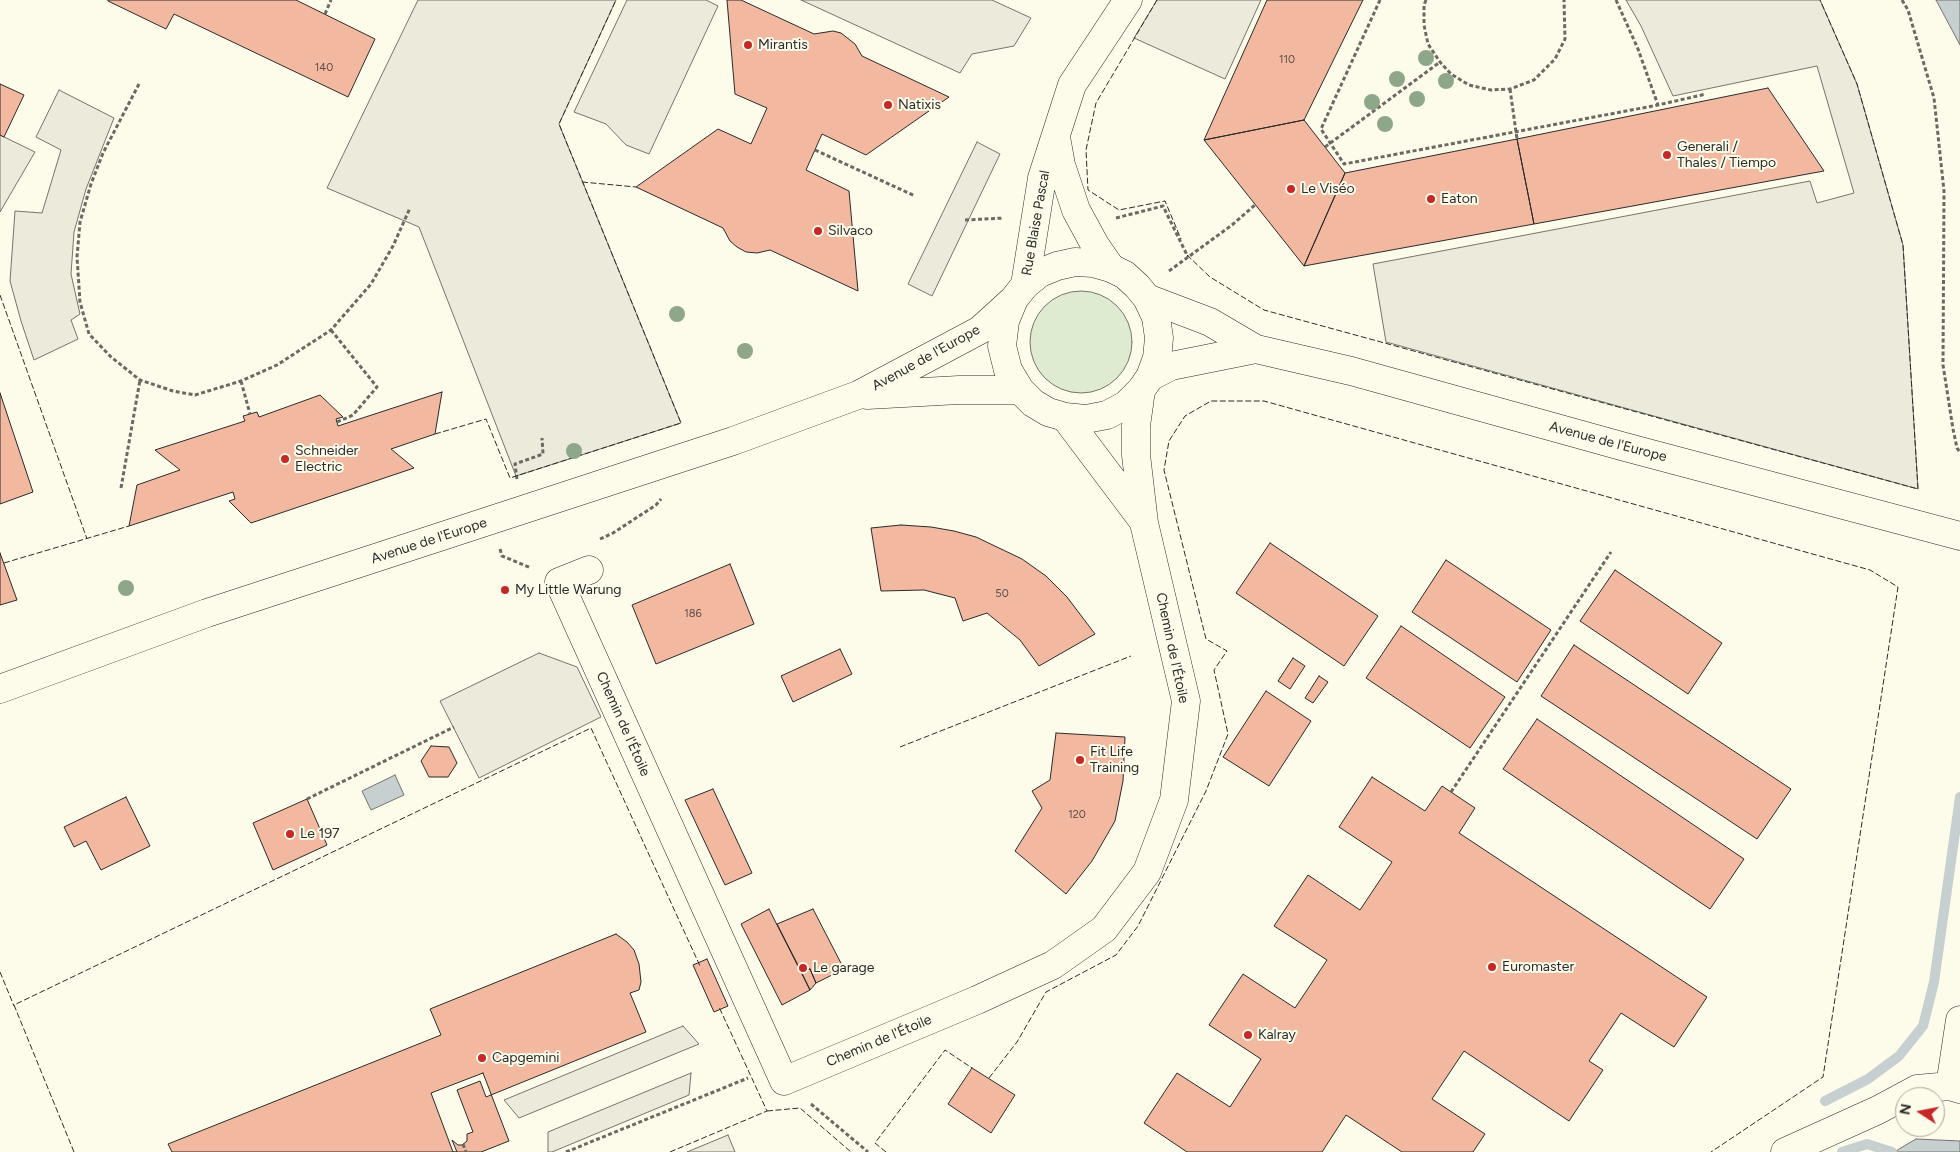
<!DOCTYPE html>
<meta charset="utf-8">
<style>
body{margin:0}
#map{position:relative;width:1960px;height:1152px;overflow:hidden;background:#fdfbea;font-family:Figtree,sans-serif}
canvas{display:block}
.north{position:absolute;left:1895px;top:1087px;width:50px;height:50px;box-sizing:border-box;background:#fdfbea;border:1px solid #a9a89e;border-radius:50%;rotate:281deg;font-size:14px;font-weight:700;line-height:20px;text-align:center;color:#2b2b2b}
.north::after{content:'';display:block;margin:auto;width:18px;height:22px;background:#c62828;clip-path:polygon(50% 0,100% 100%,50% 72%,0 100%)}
</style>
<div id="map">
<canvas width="1960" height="1152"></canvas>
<div class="north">N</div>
</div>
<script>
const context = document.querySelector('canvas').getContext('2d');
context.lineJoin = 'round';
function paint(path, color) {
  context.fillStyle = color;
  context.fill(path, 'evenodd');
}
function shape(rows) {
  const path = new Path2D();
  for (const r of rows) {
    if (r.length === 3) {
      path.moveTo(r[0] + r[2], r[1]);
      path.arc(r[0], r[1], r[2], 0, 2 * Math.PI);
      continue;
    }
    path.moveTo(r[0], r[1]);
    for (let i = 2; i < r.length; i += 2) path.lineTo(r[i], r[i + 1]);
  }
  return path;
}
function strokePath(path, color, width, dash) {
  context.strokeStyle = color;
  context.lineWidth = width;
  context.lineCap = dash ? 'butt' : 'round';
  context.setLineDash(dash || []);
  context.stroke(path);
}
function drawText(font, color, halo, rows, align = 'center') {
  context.font = font + ' Figtree,sans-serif';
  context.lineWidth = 4;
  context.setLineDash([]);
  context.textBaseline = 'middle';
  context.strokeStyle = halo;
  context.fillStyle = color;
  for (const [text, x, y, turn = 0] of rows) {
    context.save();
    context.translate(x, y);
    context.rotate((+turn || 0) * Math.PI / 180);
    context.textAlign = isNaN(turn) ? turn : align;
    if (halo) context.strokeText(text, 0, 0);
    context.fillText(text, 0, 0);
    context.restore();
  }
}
const green = shape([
 [1081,342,51]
]);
paint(green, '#deebd1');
strokePath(green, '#74746e', 1);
const parking = shape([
 [418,0,616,0,559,124,681,423,516,476,419,227,327,188,418,0],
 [627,0,706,0,718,6,649,154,626,145,606,124,574,112,627,0],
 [801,0,992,0,1031,18,1014,46,972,54,960,73,801,0],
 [1157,0,1261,0,1225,79,1134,38,1157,0],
 [1626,0,1820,0,1857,84,1903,245,1918,489,1386,342,1373,264,1810,181,1817,203,1854,193,1817,66,1673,96,1641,26,1626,0],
 [59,90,114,118,86,189,74,232,71,274,80,314,71,320,78,339,34,360,21,321,10,281,15,211,42,213,61,150,36,137,59,90],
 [0,135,35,152,0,212,0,135],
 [977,142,1000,154,932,296,908,284,977,142],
 [539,653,577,667,601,717,479,778,440,701,539,653],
 [683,1026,699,1044,519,1118,504,1100,683,1026],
 [691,1073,689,1095,552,1152,548,1152,548,1132,691,1073],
 [728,1135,735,1152,687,1152,728,1135]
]);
paint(parking, '#eceadb');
strokePath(parking, '#74746e', 1);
const water = shape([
 [1936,0,1960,0,1960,45,1936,0],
 [395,775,404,795,371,810,362,791,395,775],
 [1916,1139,1960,1141,1960,1152,1894,1152,1916,1139]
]);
paint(water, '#c7d0d0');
strokePath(water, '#74746e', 1);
strokePath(shape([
 [1825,1101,1868,1079,1899,1056,1923,1026,1934,982,1960,797],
 [1842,1152,1867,1144,1892,1152]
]), '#c7d0d0', 10);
const building = shape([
 [108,0,296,0,375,39,348,97,174,14,166,29,108,1,108,0],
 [727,0,741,0,814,34,833,31,841,33,855,44,862,56,949,97,866,155,822,134,806,170,849,191,858,291,770,250,757,253,746,252,737,247,730,241,723,228,636,187,718,129,751,144,767,108,735,94,727,0],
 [1267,0,1363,0,1304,120,1204,140,1267,0],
 [0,84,24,95,4,137,0,135,0,84],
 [1768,88,1824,171,1534,224,1517,139,1768,88],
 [1304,120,1345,173,1304,266,1204,140,1304,120],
 [1517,139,1534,224,1304,266,1345,173,1517,139],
 [442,392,435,434,391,449,414,468,251,523,229,501,235,499,233,492,129,526,137,485,180,470,155,450,245,421,243,416,257,412,259,417,320,395,343,417,336,419,338,426,442,392],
 [0,393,33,492,0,504,0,393],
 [901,525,931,527,954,531,976,537,1022,559,1046,576,1067,597,1095,634,1039,666,1020,640,987,613,963,621,955,598,924,590,881,591,871,528,901,525],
 [1270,543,1378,616,1344,666,1236,593,1270,543],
 [0,553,17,600,0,605,0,553],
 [1446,560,1551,630,1517,682,1412,612,1446,560],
 [730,564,754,624,656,664,632,605,730,564],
 [1615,570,1722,643,1688,694,1580,621,1615,570],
 [1401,626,1505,697,1470,748,1366,678,1401,626],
 [1574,645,1791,789,1757,839,1541,696,1574,645],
 [840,649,852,674,793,702,781,676,840,649],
 [1293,658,1305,666,1290,689,1278,681,1293,658],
 [1319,676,1328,682,1313,703,1305,698,1319,676],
 [1266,691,1311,721,1269,786,1223,757,1266,691],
 [1537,719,1744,859,1710,909,1503,769,1537,719],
 [1056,733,1125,737,1123,781,1115,821,1092,861,1066,894,1015,851,1042,808,1032,791,1050,780,1056,733],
 [431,746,449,747,457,763,448,777,429,777,421,761,431,746],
 [1372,777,1425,811,1442,786,1475,808,1459,833,1707,997,1674,1047,1621,1013,1589,1061,1603,1070,1569,1121,1464,1051,1432,1099,1485,1134,1473,1152,1402,1152,1346,1115,1322,1152,1187,1152,1144,1123,1177,1073,1230,1107,1261,1059,1209,1025,1243,974,1295,1008,1327,960,1274,926,1308,875,1360,910,1392,862,1339,827,1372,777],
 [713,789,752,873,725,885,685,800,713,789],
 [126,797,150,846,101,870,86,841,74,847,64,827,126,797],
 [307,799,327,845,273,870,253,823,307,799],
 [769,909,810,990,782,1005,741,924,769,909],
 [813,909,844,969,816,983,810,969,801,971,777,924,813,909],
 [616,934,627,942,634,950,639,964,641,982,639,990,630,993,646,1032,486,1097,480,1081,457,1090,473,1132,467,1134,467,1141,462,1145,458,1145,452,1140,457,1152,172,1152,168,1144,441,1035,430,1009,616,934],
 [707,959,728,1006,714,1012,693,965,707,959],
 [810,969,816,983,810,990,801,971,810,969],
 [972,1068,1015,1095,991,1133,948,1104,972,1068],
 [483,1073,509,1141,481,1152,453,1152,431,1093,483,1073]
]);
paint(building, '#f2b8a0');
strokePath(building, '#2b2b2b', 1);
const minor = shape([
 [1056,137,1061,165,1076,210,1095,245,1111,268],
 [1025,285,1042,178,1072,85,1128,0],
 [1065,417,1144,522],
 [589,570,559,582,784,1081,977,1000,1053,965,1104,929,1147,872,1174,800,1186,701,1144,523,1136,455,1136,426,1141,390],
 [1950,1086,1960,1020],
 [1785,1152,1878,1110,1917,1089,1950,1086,1960,1089]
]);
const major = shape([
 [1147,298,1210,322,1256,349,1351,371,1625,447,1960,536],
 [1150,377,1171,366,1256,349],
 [867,395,959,390,1020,390],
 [0,689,207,613,733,441,858,395,980,330,1014,299,1025,285,1040,273,1057,266,1075,262,1093,263,1111,268,1125,275,1137,286,1147,298,1156,317,1159,338,1157,358,1150,377,1141,390,1126,405,1107,415,1086,419,1065,417,1048,412,1033,403,1020,390,1008,370,1002,346,1005,321,1014,299]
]);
strokePath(minor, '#2b2b2b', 29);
strokePath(major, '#2b2b2b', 29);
strokePath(shape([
 [1380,0,1321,129,1344,164,1658,105,1706,94],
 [1426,0,1424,5,1424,25,1428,44,1440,62,1451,74,1469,85,1491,90,1510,89,1534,80,1555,59,1565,39,1564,0],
 [1616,0,1638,49,1658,105],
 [1902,0,1908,10,1934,98,1944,191,1943,365,1953,429,1957,448,1960,452],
 [325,14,331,0],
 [139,84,103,153,91,184,80,222,77,257,80,302,89,334,111,357,140,380,173,391,195,395,241,381,277,365,331,330,371,284,393,246,410,208],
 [1510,89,1517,139],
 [1325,147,1440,62],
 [815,150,915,196],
 [1116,218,1163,206,1188,257],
 [965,220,1004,218],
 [1169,271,1232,225,1255,205],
 [331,330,377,387,353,415,337,422],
 [241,381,250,414],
 [517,479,515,464,543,454,542,438],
 [121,488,140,380],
 [600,539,613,533,656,505,661,499],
 [500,549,502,556,531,568],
 [1451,792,1611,552],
 [307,799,454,727],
 [811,1104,868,1152],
 [463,1144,466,1152],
 [566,1152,748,1078]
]), '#6a6964', 3, [4, 2.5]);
strokePath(minor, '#fdfbea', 28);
strokePath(major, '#fdfbea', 28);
strokePath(shape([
 [1157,0,1096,103,1086,150,1088,190,1119,210,1165,201,1181,239],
 [582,182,636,187],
 [1187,255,1210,277,1264,310,1918,489,1903,245,1857,84,1820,0],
 [0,295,87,539],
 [435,434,486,419,510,478,681,423,559,124,616,0],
 [4,563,129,526],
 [900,747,1131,656],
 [0,972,14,1006],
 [989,1078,1017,1042,1046,992,1116,955,1138,926,1206,791,1228,734,1214,670,1227,651,1206,639,1164,470,1169,441,1185,416,1211,401,1264,401,1870,570,1898,587,1823,1077,1711,1152],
 [767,1111,800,1108,851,1152],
 [74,1152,14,1005,591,728,700,966],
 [670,1152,767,1111,719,1007],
 [886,1152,875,1143,945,1050,972,1068]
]), '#2b2b2b', 1, [6, 2.5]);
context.fillStyle = '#8ea78a';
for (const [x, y] of [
 [1426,58],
 [1397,79],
 [1446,81],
 [1417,99],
 [1372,102],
 [1385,124],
 [677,314],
 [745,351],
 [574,451],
 [126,588]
]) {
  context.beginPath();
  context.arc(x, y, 8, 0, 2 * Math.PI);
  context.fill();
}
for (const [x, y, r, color] of [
 [748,45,5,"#c62828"],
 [888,105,5,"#c62828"],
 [1667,155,5,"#c62828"],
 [1291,189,5,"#c62828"],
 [1431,199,5,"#c62828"],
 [818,231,5,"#c62828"],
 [285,459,5,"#c62828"],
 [505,590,5,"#c62828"],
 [1080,760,5,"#c62828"],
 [290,834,5,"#c62828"],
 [1492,967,5,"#c62828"],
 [803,968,5,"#c62828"],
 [1248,1035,5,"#c62828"],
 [482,1058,5,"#c62828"]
]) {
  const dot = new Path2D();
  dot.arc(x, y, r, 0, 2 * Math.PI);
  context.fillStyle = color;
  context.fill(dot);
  strokePath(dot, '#fdfbea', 2);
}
drawText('11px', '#5d4e48', null, [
 ["110",1287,60],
 ["140",324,68],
 ["50",1002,594],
 ["186",693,614],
 ["120",1077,815]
]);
drawText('14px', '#2b2b2b', '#fdfbea', [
 ["Mirantis",758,45],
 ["Natixis",898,105],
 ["Generali /",1677,147],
 ["Thales / Tiempo",1677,163],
 ["Le Viséo",1301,189],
 ["Eaton",1441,199],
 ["Silvaco",828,231],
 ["Schneider",295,451],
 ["Electric",295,467],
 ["My Little Warung",515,590],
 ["Fit Life",1090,752],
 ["Training",1090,768],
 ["Le 197",300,834],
 ["Euromaster",1502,967],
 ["Le garage",813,968],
 ["Kalray",1258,1035],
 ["Capgemini",492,1058]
], 'left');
drawText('14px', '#2b2b2b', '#fdfbea', [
 ["Rue Blaise Pascal",1036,223,-80],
 ["Avenue de l'Europe",926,358,-29],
 ["Avenue de l'Europe",1608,442,15],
 ["Avenue de l'Europe",429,541,-18],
 ["Chemin de l'Étoile",1172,648,78],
 ["Chemin de l'Étoile",623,724,66],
 ["Chemin de l'Étoile",879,1041,-23]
]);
</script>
